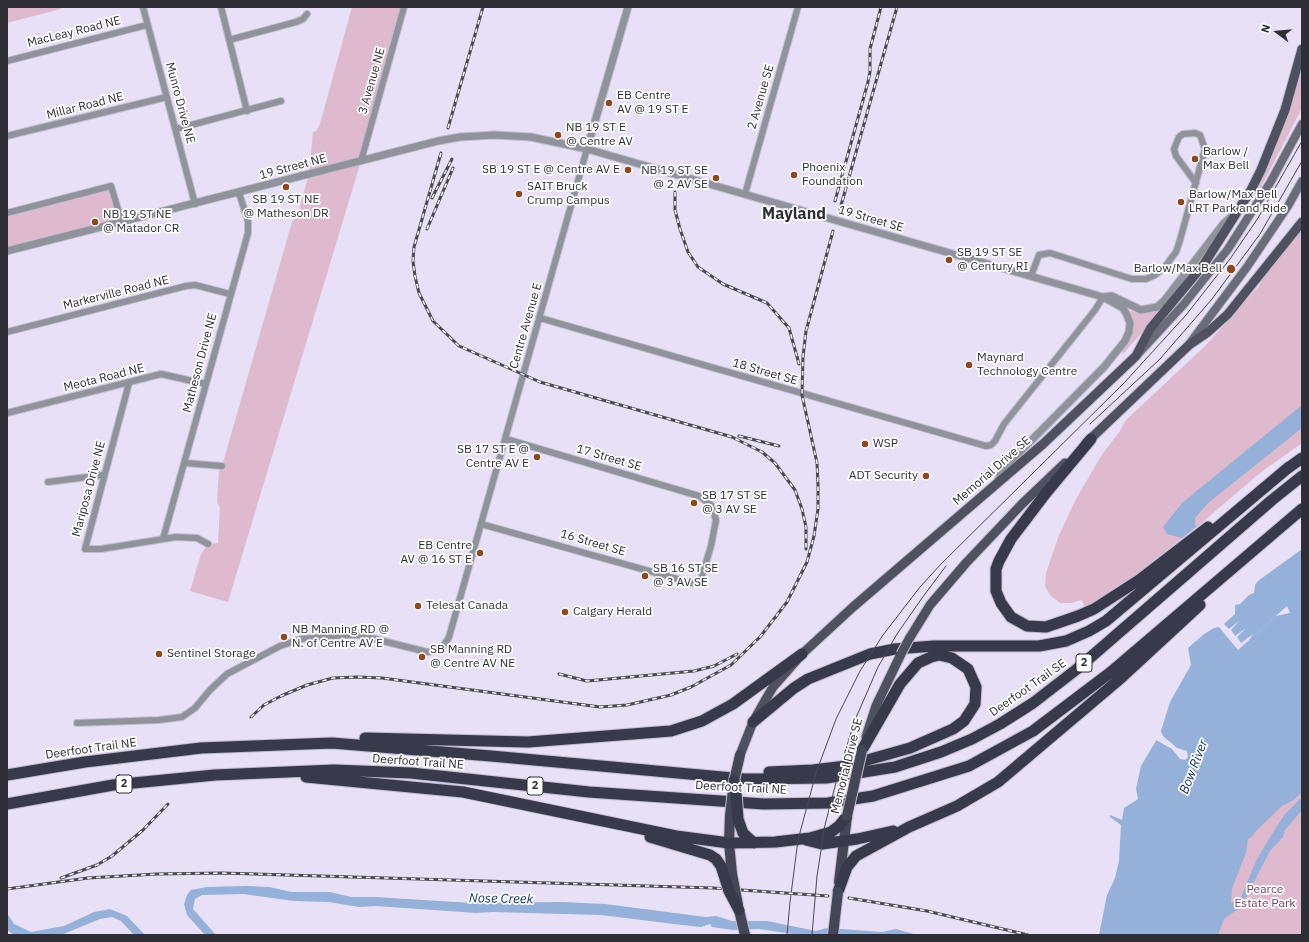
<!DOCTYPE html>
<style>
body{margin:0}
#map{position:relative;width:1309px;height:942px;overflow:hidden;background:#e7e0f6;font-family:"IBM Plex Sans",sans-serif}
canvas{display:block}
.frame{position:absolute;inset:0;border:8px solid #2f2d35;pointer-events:none}
.north{position:absolute;left:1257px;top:12px;width:40px;height:40px;-webkit-text-stroke:3px #fff;paint-order:stroke;rotate:286deg;font-size:11px;font-weight:700;line-height:16px;text-align:center;color:#2f2d35}
.north::after{content:'';display:block;margin:auto;width:14px;height:18px;background:#2f2d35;clip-path:polygon(50% 0,100% 100%,50% 72%,0 100%)}
</style>
<div id="map">
<canvas width="1309" height="942"></canvas>
<div class="frame"></div>
<div class="north">N</div>
</div>
<script>
const context = document.querySelector('canvas').getContext('2d');
context.lineJoin = 'round';
function paint(path, color) {
  context.fillStyle = color;
  context.fill(path, 'evenodd');
}
function shape(rows) {
  const path = new Path2D();
  for (const r of rows) {
    path.moveTo(r[0], r[1]);
    for (let i = 2; i < r.length; i += 2) path.lineTo(r[i], r[i + 1]);
  }
  return path;
}
function strokePath(path, color, width, dash) {
  context.strokeStyle = color;
  context.lineWidth = width;
  context.lineCap = dash ? 'butt' : 'round';
  context.setLineDash(dash || []);
  context.stroke(path);
}
function drawText(font, color, halo, rows, align = 'center') {
  context.font = font + ' "IBM Plex Sans",sans-serif';
  context.lineWidth = 3.5;
  context.setLineDash([]);
  context.textBaseline = 'middle';
  context.strokeStyle = halo;
  context.fillStyle = color;
  for (const [text, x, y, turn = 0] of rows) {
    context.save();
    context.translate(x, y);
    context.rotate((+turn || 0) * Math.PI / 180);
    context.textAlign = isNaN(turn) ? turn : align;
    if (halo) context.strokeText(text, 0, 0);
    context.fillText(text, 0, 0);
    context.restore();
  }
}
paint(shape([
 [7,7,60,7,61,9,7,23],
 [352,7,404,7,361,161,228,602,190,591,201,554,208,544,218,543,220,508,217,502,219,471,222,466,292,222,297,216,309,174,313,132,316,131,320,124],
 [1302,70,1302,108,1260,189,1257,187,1282,130],
 [111,186,122,223,7,251,7,213],
 [1302,228,1302,443,1260,473,1199,525,1116,590,1085,608,1082,600,1071,603,1060,603,1050,595,1045,586,1046,573,1059,535,1075,501,1101,456,1120,431,1126,420,1205,346,1259,286,1266,271],
 [1159,310,1160,312,1123,354,1121,352,1132,333,1129,312,1131,311,1143,314],
 [1302,780,1302,935,1216,935,1246,831]
]), '#dfbace');
paint(shape([
 [1302,405,1302,428,1208,503,1195,518,1195,525,1197,526,1182,538,1167,534,1163,527,1182,503],
 [1302,549,1302,792,1294,800,1282,806,1254,833,1253,836,1248,839,1246,853,1232,889,1231,903,1241,897,1256,861,1270,837,1285,814,1302,797,1302,810,1285,830,1283,837,1270,851,1241,907,1224,919,1218,935,1099,935,1107,895,1115,878,1119,861,1121,825,1110,817,1110,815,1122,820,1124,808,1138,799,1136,789,1141,766,1160,734,1170,702,1191,665,1188,648,1204,634,1214,628,1219,627,1238,650,1276,616,1290,613,1287,606,1249,640,1253,634,1241,643,1237,637,1246,628,1235,636,1231,630,1239,621,1229,629,1224,624,1235,614,1235,605,1240,604,1249,595,1254,593,1255,585,1258,581],
 [247,886,269,887,292,892,330,892,351,897,376,897,471,903,561,902,605,904,706,917,716,916,732,921,767,921,816,931,827,928,882,932,896,929,917,935,800,935,759,929,733,930,712,927,710,924,701,927,691,926,601,915,493,912,476,913,376,906,359,907,329,902,294,901,243,894,202,895,195,899,193,909,216,935,205,935,187,915,184,904,187,895,191,890,207,887],
 [110,909,127,916,145,935,134,935,121,921,112,917,100,919,61,935,14,935,7,930,7,913,14,924,31,932,64,926,94,912]
]), '#95b0d9');
paint(shape([
 [1161,731,1163,736,1177,748,1187,751,1188,757,1185,760,1180,759,1172,749,1156,740]
]), '#e7e0f6');
const minor = shape([
 [143,7,195,204],
 [221,7,247,111],
 [229,40,296,22,303,19,307,14],
 [7,61,147,25],
 [176,129,281,101],
 [7,136,167,97],
 [361,161,404,7],
 [745,194,798,7],
 [7,213,111,186,122,223],
 [1031,276,1039,255,1050,253,1132,279,1146,279,1155,275,1164,268,1176,252,1180,240,1200,167,1205,149,1200,135,1195,133,1183,134,1179,137,1174,149,1176,156,1196,183],
 [540,318,986,446,991,445,995,441,1004,424,1095,310,1103,297],
 [7,332,186,286,195,285,230,294],
 [129,383,85,549,101,549,176,537,197,538,208,544],
 [7,413,161,374,206,384],
 [185,463,222,466],
 [48,482,103,475],
 [481,524,692,583,698,583,701,579,711,546,716,520,711,505,699,496,506,439],
 [163,539,248,233,248,221,239,193],
 [77,723,159,720,182,717,195,708,210,690,227,674,280,646,301,639,349,635,359,635,427,652,434,651,442,648,449,637,587,149]
]);
const tertiary = shape([
 [587,149,628,7],
 [7,251,438,141,460,137,494,135,531,137,587,149,1103,297,1112,296,1141,310,1157,307,1164,301,1224,223,1233,215],
 [997,483,1003,469,1104,367,1125,341,1129,332,1130,323,1127,315,1123,308,1103,297]
]);
const secondary = shape([
 [1190,343,1247,267,1288,206,1302,181],
 [1138,354,1184,304,1228,249,1270,183,1302,124]
]);
const primary = shape([
 [1086,443,1189,345,1208,332,1228,314,1302,222],
 [909,639,930,605,966,563,1022,504,1065,463],
 [866,737,876,706,901,654],
 [740,755,753,722,766,699,773,687,802,654,853,607,1043,444,1136,356,1150,329,1204,264,1251,190,1261,170,1285,110,1302,49]
]);
const trunk = shape([
 [730,816,729,843,732,874],
 [839,882,847,816],
 [739,910,745,935]
]);
const motorway = shape([
 [1091,439,1046,493,1011,539,999,561,996,569,996,591,1001,603,1011,617,1027,626,1046,627,1078,616,1094,609,1139,580,1208,527],
 [1284,471,1302,458],
 [753,722,794,688,808,679,870,654,895,649,934,646,1039,646,1066,641,1089,631,1106,621,1289,467],
 [365,738,528,742,671,731,702,721,733,704,802,654],
 [769,772,813,770,846,766,910,748,953,729,964,721,975,704,976,687,968,669,952,658,939,655,931,657,918,663,900,684,862,750],
 [7,775,85,762,201,748,332,743,491,756,744,779,826,778,895,767,941,752,972,739,1000,724,1033,703,1077,669,1272,500,1302,476],
 [306,777,463,792,676,836,729,843,775,842,810,838,831,832,839,826,847,816],
 [7,804,113,785,215,775,334,770,411,773,589,792,764,804,828,803,873,796,969,766,1033,731,1111,672,1302,509],
 [738,819,743,833,754,843],
 [650,837,710,855,716,859,721,866,724,875],
 [806,840,822,844,857,839,893,831],
 [838,892,847,867,856,856,909,827,957,806,998,782,1121,678,1200,605]
]);
strokePath(minor, '#c2bccf', 8);
strokePath(tertiary, '#c2bccf', 9);
strokePath(secondary, '#c2bccf', 10);
strokePath(primary, '#c2bccf', 11);
strokePath(trunk, '#c2bccf', 12);
strokePath(motorway, '#c2bccf', 13);
strokePath(minor, '#91939c', 6);
strokePath(tertiary, '#91939c', 7);
strokePath(secondary, '#6a6c79', 8);
strokePath(primary, '#4f5160', 9);
strokePath(trunk, '#444656', 10);
strokePath(motorway, '#383a4b', 11);
strokePath(shape([
 [1090,424,1160,359,1212,299,1260,234,1302,161],
 [787,935,790,902,798,840,816,773,836,719,860,671,883,635,920,587,941,564,1124,383,1186,315,1230,259,1258,218,1302,141],
 [812,935,817,876,825,825,839,771,855,720,878,667,897,634,922,598,946,566]
]), '#4c4953', 1);
const rail = shape([
 [448,128,483,7],
 [441,153,414,247,413,261,415,276,419,293,433,321,459,346,540,382,732,437,762,452,775,463,795,490,802,509,806,527,806,549],
 [675,192,675,210,680,229,688,252,698,267,723,284,767,303,789,328,799,364],
 [432,198,452,159],
 [835,201,868,82,870,72,870,49,881,7],
 [840,209,897,7],
 [427,229,453,168],
 [739,436,779,446],
 [559,674,587,681,598,680,694,671,714,666,737,654],
 [251,717,264,705,281,696,307,685,333,678,357,677,382,678,600,707,627,705,671,695,691,687,731,665,760,637,787,602,807,562,814,536,818,509,818,485,817,463,802,395,803,357,806,331,833,231],
 [61,878,97,865,112,856,143,830,168,804],
 [7,889,88,878,157,874,222,873,713,888,828,896],
 [849,898,927,911,1028,935]
]);
strokePath(rail, '#4c4953', 3);
strokePath(rail, '#fff', 1.5, [4.5]);
const primaryBridge = shape([
 [901,654,909,639]
]);
const trunkBridge = shape([
 [730,816,734,781,740,755],
 [847,816,862,750],
 [732,874,738,905],
 [833,935,838,892]
]);
const motorwayBridge = shape([
 [734,781,736,792,738,819],
 [724,875,729,891,739,910]
]);
strokePath(primaryBridge, '#c2bccf', 11, []);
strokePath(trunkBridge, '#c2bccf', 12, []);
strokePath(motorwayBridge, '#c2bccf', 13, []);
strokePath(primaryBridge, '#4f5160', 9);
strokePath(trunkBridge, '#444656', 10);
strokePath(motorwayBridge, '#383a4b', 11);
for (const [x, y, r, color] of [
 [609,103,4,"#8d481e"],
 [558,135,4,"#8d481e"],
 [1195,159,4,"#8d481e"],
 [628,170,4,"#8d481e"],
 [794,175,4,"#8d481e"],
 [716,178,4,"#8d481e"],
 [286,187,4,"#8d481e"],
 [519,194,4,"#8d481e"],
 [1181,202,4,"#8d481e"],
 [95,222,4,"#8d481e"],
 [949,260,4,"#8d481e"],
 [1231,269,5,"#8d481e"],
 [969,365,4,"#8d481e"],
 [865,444,4,"#8d481e"],
 [537,457,4,"#8d481e"],
 [926,476,4,"#8d481e"],
 [694,503,4,"#8d481e"],
 [480,553,4,"#8d481e"],
 [645,576,4,"#8d481e"],
 [418,606,4,"#8d481e"],
 [565,612,4,"#8d481e"],
 [284,637,4,"#8d481e"],
 [159,654,4,"#8d481e"],
 [422,657,4,"#8d481e"]
]) {
  const dot = new Path2D();
  dot.arc(x, y, r, 0, 2 * Math.PI);
  context.fillStyle = color;
  context.fill(dot);
  strokePath(dot, '#fff', 1.5);
}
for (const [x, y, w] of [
 [1084,663,16],
 [124,784,16],
 [535,786,16]
]) {
  const box = new Path2D();
  box.roundRect(x - w / 2, y - 9, w, 18, 3);
  context.fillStyle = '#fff';
  context.fill(box);
  strokePath(box, '#2f2d35', 1);
}
drawText('bold 11px', '#2f2d35', null, [
 ["2",1084,663],
 ["2",124,784],
 ["2",535,786]
]);
drawText('12px', '#2f2d35', '#fff', [
 ["MacLeay Road NE",74,32,-14],
 ["3 Avenue NE",372,81,-74],
 ["2 Avenue SE",761,97,-74],
 ["Munro Drive NE",180,103,75],
 ["Millar Road NE",85,106,-14],
 ["19 Street NE",293,167,-15],
 ["19 Street SE",871,219,16],
 ["Markerville Road NE",116,293,-14],
 ["Centre Avenue E",526,326,-74],
 ["Matheson Drive NE",200,363,-75],
 ["18 Street SE",765,372,16],
 ["Meota Road NE",104,378,-14],
 ["17 Street SE",609,458,16],
 ["Memorial Drive SE",992,471,-41],
 ["Mariposa Drive NE",89,489,-75],
 ["16 Street SE",593,543,16],
 ["Deerfoot Trail SE",1028,688,-35],
 ["Deerfoot Trail NE",91,749,-8],
 ["Deerfoot Trail NE",418,762,4],
 ["Memorial Drive SE",847,766,-76],
 ["Deerfoot Trail NE",741,788,3]
]);
drawText('12px', '#2f2d35', '#fff', [
 ["EB Centre",617,96],
 ["AV @ 19 ST E",617,110],
 ["NB 19 ST E",566,128],
 ["@ Centre AV",566,142],
 ["Barlow /",1203,152],
 ["Max Bell",1203,166],
 ["Phoenix",802,168],
 ["Foundation",802,182],
 ["SB 19 ST E @ Centre AV E",620,170,"right"],
 ["NB 19 ST SE",708,171,"right"],
 ["@ 2 AV SE",708,185,"right"],
 ["SAIT Bruck",527,187],
 ["Crump Campus",527,201],
 ["Barlow/Max Bell",1189,195],
 ["LRT Park and Ride",1189,209],
 ["SB 19 ST NE",286,200,"center"],
 ["@ Matheson DR",286,214,"center"],
 ["NB 19 ST NE",103,215],
 ["@ Matador CR",103,229],
 ["SB 19 ST SE",957,253],
 ["@ Century RI",957,267],
 ["Barlow/Max Bell",1222,269,"right"],
 ["Maynard",977,358],
 ["Technology Centre",977,372],
 ["WSP",873,444],
 ["SB 17 ST E @",529,450,"right"],
 ["Centre AV E",529,464,"right"],
 ["ADT Security",918,476,"right"],
 ["SB 17 ST SE",702,496],
 ["@ 3 AV SE",702,510],
 ["EB Centre",472,546,"right"],
 ["AV @ 16 ST E",472,560,"right"],
 ["SB 16 ST SE",653,569],
 ["@ 3 AV SE",653,583],
 ["Telesat Canada",426,606],
 ["Calgary Herald",573,612],
 ["NB Manning RD @",292,630],
 ["N. of Centre AV E",292,644],
 ["SB Manning RD",430,650],
 ["@ Centre AV NE",430,664],
 ["Sentinel Storage",167,654]
], 'left');
drawText('12px', '#7b3f64', '#fff', [
 ["Pearce",1265,890],
 ["Estate Park",1265,904]
]);
drawText('italic 13px', '#113466', '#fff', [
 ["Bow River",1194,767,-69],
 ["Nose Creek",501,899,1]
]);
drawText('bold 16px', '#2f2d35', '#fff', [
 ["Mayland",794,214]
]);
</script>
